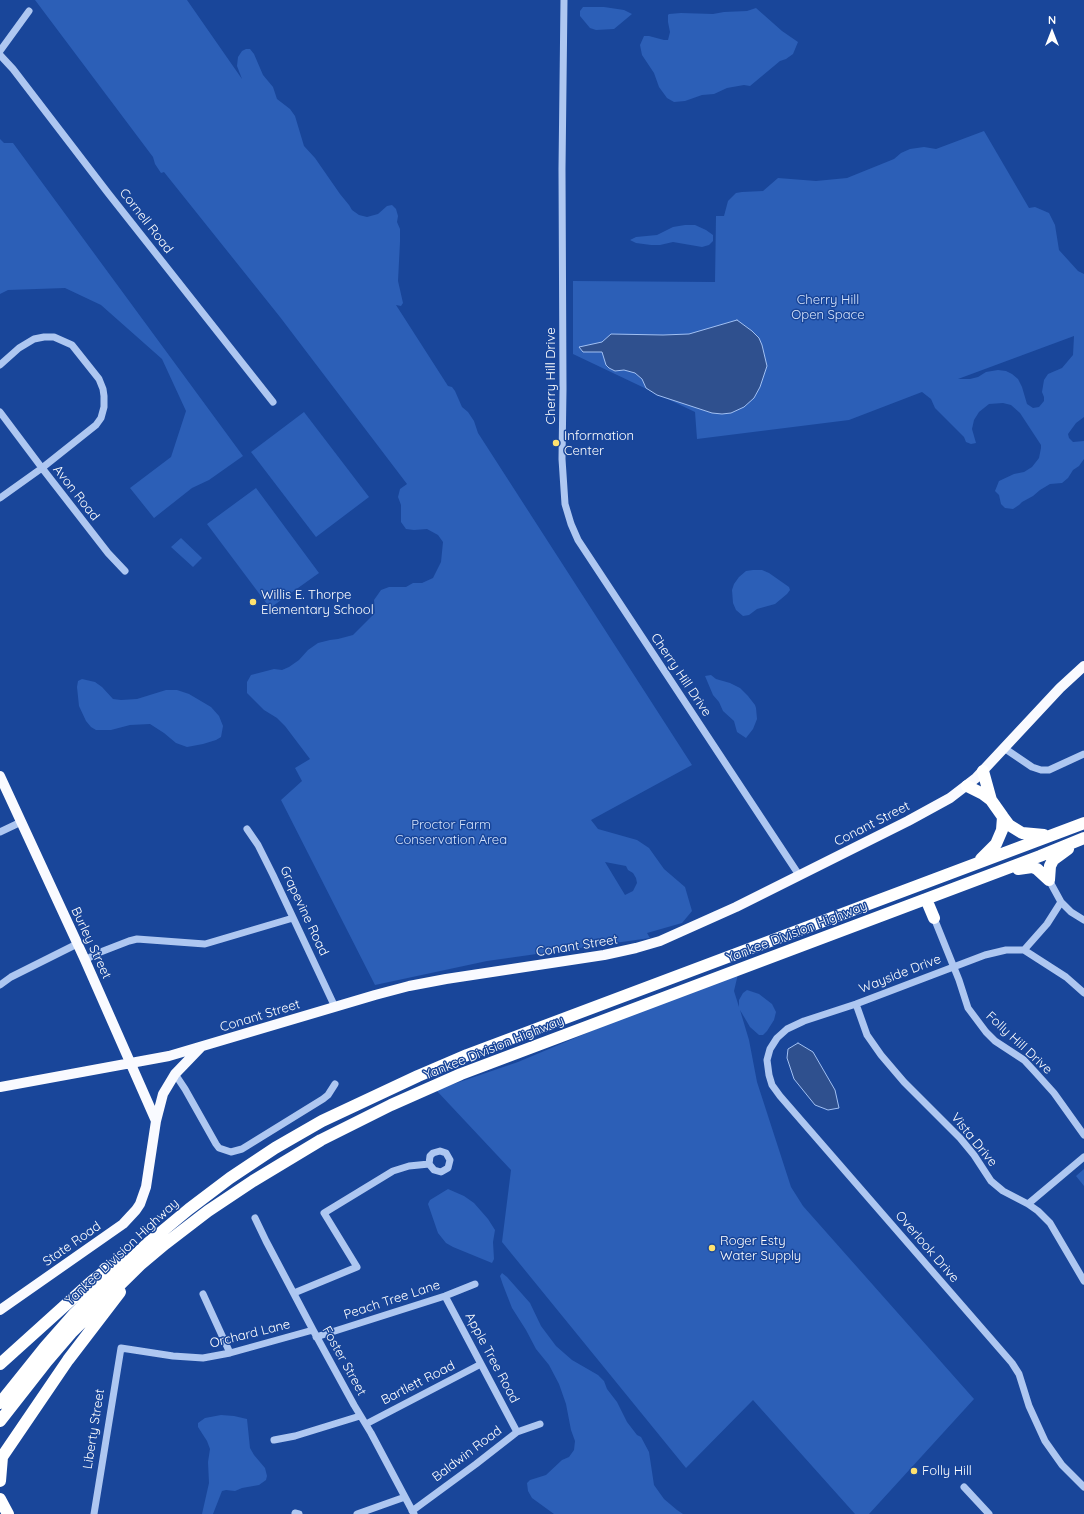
<!DOCTYPE html>
<style>
body{margin:0}
#map{position:relative;width:1084px;height:1514px;overflow:hidden;background:#19469a;font-family:Quicksand,sans-serif}
canvas{display:block}
.north{position:absolute;left:1032px;top:12px;width:40px;height:40px;-webkit-text-stroke:3px #19469a;paint-order:stroke;rotate:0deg;font-size:11px;font-weight:700;line-height:16px;text-align:center;color:#fff}
.north::after{content:'';display:block;margin:auto;width:14px;height:18px;background:#fff;clip-path:polygon(50% 0,100% 100%,50% 72%,0 100%)}
</style>
<div id="map">
<canvas width="1084" height="1514"></canvas>
<div class="north">N</div>
</div>
<script>
const context = document.querySelector('canvas').getContext('2d');
context.lineJoin = 'round';
function paint(path, color) {
  context.fillStyle = color;
  context.fill(path, 'evenodd');
}
function shape(rows) {
  const path = new Path2D();
  for (const r of rows) {
    path.moveTo(r[0], r[1]);
    for (let i = 2; i < r.length; i += 2) path.lineTo(r[i], r[i + 1]);
  }
  return path;
}
function strokePath(path, color, width, dash) {
  context.strokeStyle = color;
  context.lineWidth = width;
  context.lineCap = dash ? 'butt' : 'round';
  context.setLineDash(dash || []);
  context.stroke(path);
}
function drawText(font, color, halo, rows, align = 'center') {
  context.font = font + ' Quicksand,sans-serif';
  context.lineWidth = 3;
  context.setLineDash([]);
  context.textBaseline = 'middle';
  context.strokeStyle = halo;
  context.fillStyle = color;
  for (const [text, x, y, turn = 0] of rows) {
    context.save();
    context.translate(x, y);
    context.rotate((+turn || 0) * Math.PI / 180);
    context.textAlign = isNaN(turn) ? turn : align;
    if (halo) context.strokeText(text, 0, 0);
    context.fillText(text, 0, 0);
    context.restore();
  }
}
paint(shape([
 [35,0,187,0,242,79,237,66,238,57,242,51,246,49,250,49,254,54,263,75,273,87,277,99,290,109,295,116,304,146,315,158,340,194,349,205,352,210,359,215,367,217,378,214,387,206,392,205,396,209,398,216,397,222,400,229,400,242,398,281,403,303,401,306,396,305,448,386,452,387,455,391,462,407,468,412,474,421,478,433,692,765,591,820,598,829,637,840,649,848,664,869,685,887,692,911,682,923,647,933,650,938,487,961,375,985,281,800,302,781,295,768,310,759,285,726,277,718,264,710,247,693,247,682,251,675,274,669,282,670,289,667,299,660,308,650,318,643,330,640,338,639,353,635,375,613,374,600,381,590,389,587,406,587,413,583,422,583,433,578,441,562,443,542,438,535,427,529,414,530,406,529,401,522,401,505,398,497,400,489,407,484,280,317,164,172,161,173,155,164,153,157],
 [605,862,626,866,628,870,633,873,636,878,637,883,633,891,625,895],
 [583,7,604,7,624,10,632,14,614,29,596,30,590,28,580,16,580,11],
 [756,8,782,31,798,42,793,54,786,59,780,61,750,86,744,85,727,88,714,94,702,95,685,101,674,102,667,98,659,87,654,73,642,55,640,45,644,36,649,36,664,40,668,40,670,32,668,22,668,15,669,14,681,13,713,14,724,12,747,11],
 [984,131,1029,208,1035,207,1049,213,1055,225,1059,250,1078,271,1084,274,1084,417,1076,423,1068,434,1069,438,1073,442,1084,441,1084,459,1079,466,1073,470,1068,478,1062,483,1050,484,1040,490,1033,496,1022,502,1019,505,1013,509,1005,508,1001,504,999,495,995,491,999,481,1014,474,1024,472,1032,467,1039,458,1041,448,1041,445,1020,413,1011,405,1003,403,989,404,979,412,974,420,972,429,976,443,971,444,966,442,964,437,935,408,931,399,922,392,849,420,697,439,695,412,573,354,573,281,715,282,716,216,724,216,728,201,736,193,742,192,763,191,778,178,816,181,847,178,894,159,901,153,910,149,924,147,936,149],
 [1074,336,1073,355,1062,368,1048,374,1044,380,1042,392,1044,397,1044,401,1039,407,1033,408,1027,404,1022,387,1018,379,1012,374,1006,371,998,370,986,372,978,377,970,379,958,379],
 [0,139,4,143,13,143,243,456,209,480,192,488,154,518,130,488,171,457,186,411,162,359,101,305,65,288,8,290,0,294],
 [685,225,695,225,706,230,713,235,713,241,709,245,702,247,673,242,660,245,651,245,636,243,630,240,636,237,657,235,673,227],
 [304,412,369,497,316,537,251,452],
 [256,488,319,573,270,608,207,524],
 [181,538,202,558,193,567,171,547],
 [753,570,762,570,769,573,789,587,790,590,787,594,775,604,757,609,749,615,743,616,736,610,733,603,732,590,734,584,739,577,746,571],
 [711,675,716,679,730,683,740,688,748,696,755,705,756,708,757,719,753,729,746,738,737,732,734,721,723,711,719,702,713,695,705,676],
 [82,679,95,682,102,687,113,699,121,700,137,699,166,690,177,690,189,694,211,707,219,716,223,726,221,737,216,740,203,744,187,747,176,743,164,733,150,724,130,725,111,730,96,730,91,727,86,721,79,706,77,687,78,681],
 [738,974,734,991,739,1007,739,1000,743,993,747,990,759,994,772,1004,776,1012,774,1020,767,1031,763,1035,759,1035,750,1027,740,1010,749,1040,757,1082,791,1187,803,1206,974,1399,869,1514,855,1514,753,1400,686,1468,502,1242,511,1170,436,1090,518,1062,620,1019],
 [1084,1169,1084,1186,1076,1176],
 [448,1189,464,1196,474,1203,488,1219,495,1230,493,1242,494,1259,492,1263,453,1247,446,1243,438,1233,428,1204,430,1200],
 [502,1273,507,1277,530,1303,541,1326,556,1346,572,1360,598,1375,604,1381,607,1389,617,1402,627,1422,637,1435,641,1437,649,1452,654,1485,664,1499,677,1510,683,1514,554,1514,532,1498,528,1491,527,1483,530,1480,546,1475,562,1460,569,1457,574,1450,575,1441,571,1430,566,1404,559,1384,549,1365,536,1349,526,1330,512,1308,503,1285,500,1276],
 [221,1415,234,1416,247,1419,250,1448,254,1455,265,1468,267,1476,266,1480,259,1485,242,1488,235,1491,226,1490,222,1491,213,1514,202,1514,209,1483,208,1462,210,1449,207,1441,198,1427,198,1423,205,1418]
]), '#2c5fb7');
const water = shape([
 [737,320,752,331,759,338,762,345,767,366,760,387,754,398,744,407,731,413,722,414,712,413,657,395,646,388,642,379,635,373,624,370,615,371,609,368,606,365,602,352,583,352,579,347,602,342,611,334,663,335,689,334,737,320],
 [798,1043,813,1052,835,1090,839,1108,828,1110,815,1105,794,1079,787,1058,788,1049,798,1043]
]);
paint(water, '#2f508e');
strokePath(water, '#a1c0f3', 1);
strokePath(shape([
 [564,0,562,169,563,389,562,459,565,504,571,524,578,540,799,875],
 [0,51,29,11],
 [0,55,13,69,108,193,273,402],
 [0,365,19,348,34,339,44,337,54,337,72,345,99,379,103,389,104,396,104,407,101,418,96,425,42,468,0,412],
 [0,498,42,468,108,553,125,571],
 [1004,748,1032,767,1041,770,1049,770,1084,754],
 [247,829,258,845,273,875,335,1007],
 [0,832,21,822],
 [1049,880,1061,902,1071,912,1084,920],
 [1061,902,1047,924,1024,950,1006,950,985,955,856,1004,804,1021,787,1029,777,1038,770,1049,767,1060,769,1075,772,1085,780,1096,1012,1363,1019,1374,1029,1406,1045,1441,1062,1465,1084,1487],
 [934,918,959,980,968,1008,986,1032,995,1041,1024,1060,1036,1073,1054,1093,1084,1135],
 [1024,950,1066,977,1084,993],
 [85,960,98,953,129,941,137,939,205,944,293,918],
 [0,985,11,977,77,944],
 [856,1004,867,1035,881,1055,904,1082,960,1138,974,1155,991,1181,1003,1191,1028,1204,1038,1211,1050,1223,1084,1281],
 [175,1074,185,1089,216,1144,219,1148,231,1152,242,1149,323,1099,328,1095,335,1084],
 [1028,1204,1084,1157],
 [255,1218,266,1241,313,1330,354,1405,371,1433,414,1514],
 [294,1293,357,1267,324,1213,393,1171,409,1166,429,1164,434,1170,441,1172,448,1168,450,1160,446,1153,440,1151,433,1153,430,1156,429,1164],
 [203,1294,230,1353],
 [445,1296,517,1432],
 [316,1337,445,1296,475,1284],
 [366,1424,481,1364],
 [274,1440,295,1436,360,1416],
 [964,1487,989,1514],
 [412,1511,476,1464,517,1432,540,1424],
 [295,1513,299,1514],
 [94,1514,121,1348,173,1356,203,1358,230,1353,313,1330],
 [357,1514,405,1497]
]), '#aec7f1', 7);
strokePath(shape([
 [0,776,85,960,156,1121],
 [0,1087,169,1056,375,995,409,986,446,979,604,955,636,948,660,941,736,907,908,821,950,798,976,778,1060,688,1084,666],
 [0,1310,123,1224,136,1210,140,1204,146,1187,156,1121,163,1094,175,1074,201,1047]
]), '#f9faff', 10);
strokePath(shape([
 [983,771,991,800,1003,817,1009,825,1022,833,1044,835],
 [967,786,983,794,991,800],
 [981,859,996,844,1002,830,1003,817],
 [1018,869,1032,867,1037,869,1049,880],
 [1049,880,1050,866,1053,860,1068,849],
 [926,899,934,918],
 [0,1364,91,1282,122,1258],
 [0,1403,45,1347,75,1313,148,1243,189,1209,230,1178,275,1148,322,1121,418,1076,467,1055,1084,823],
 [0,1421,47,1361,71,1333,140,1265,165,1244,208,1211,253,1181,321,1140,391,1105,461,1074,1040,856,1084,838],
 [0,1460,68,1360,120,1292],
 [0,1481,2,1457],
 [0,1499,8,1514]
]), '#fff', 12);
for (const [x, y, r, color] of [
 [556,443,4,"#ffe26f"],
 [253,602,4,"#ffe26f"],
 [712,1248,4,"#ffe26f"],
 [914,1471,4,"#ffe26f"]
]) {
  const dot = new Path2D();
  dot.arc(x, y, r, 0, 2 * Math.PI);
  context.fillStyle = color;
  context.fill(dot);
  strokePath(dot, '#19469a', 1.5);
}
drawText('13px', '#fff', '#19469a', [
 ["Cornell Road",146,221,52],
 ["Cherry Hill Drive",551,376,-90],
 ["Avon Road",76,493,52],
 ["Cherry Hill Drive",681,675,56],
 ["Conant Street",872,824,-27],
 ["Grapevine Road",304,911,65],
 ["Yankee Division Highway",797,932,-21],
 ["Burley Street",91,943,65],
 ["Conant Street",577,946,-9],
 ["Wayside Drive",900,974,-21],
 ["Conant Street",260,1016,-17],
 ["Folly Hill Drive",1019,1043,43],
 ["Yankee Division Highway",494,1048,-22],
 ["Vista Drive",974,1140,51],
 ["State Road",72,1244,-35],
 ["Overlook Drive",927,1247,49],
 ["Yankee Division Highway",122,1252,-43],
 ["Peach Tree Lane",392,1300,-18],
 ["Orchard Lane",250,1334,-14],
 ["Apple Tree Road",492,1358,62],
 ["Foster Street",344,1361,61],
 ["Bartlett Road",418,1383,-27],
 ["Liberty Street",94,1429,-81],
 ["Baldwin Road",467,1454,-37]
]);
drawText('13px', '#d6e4fc', '#19469a', [
 ["Cherry Hill",828,300],
 ["Open Space",828,315],
 ["Proctor Farm",451,825],
 ["Conservation Area",451,840]
]);
drawText('13px', '#fff', '#19469a', [
 ["Information",564,436],
 ["Center",564,451],
 ["Willis E. Thorpe",261,595],
 ["Elementary School",261,610],
 ["Roger Esty",720,1241],
 ["Water Supply",720,1256],
 ["Folly Hill",922,1471]
], 'left');
</script>
